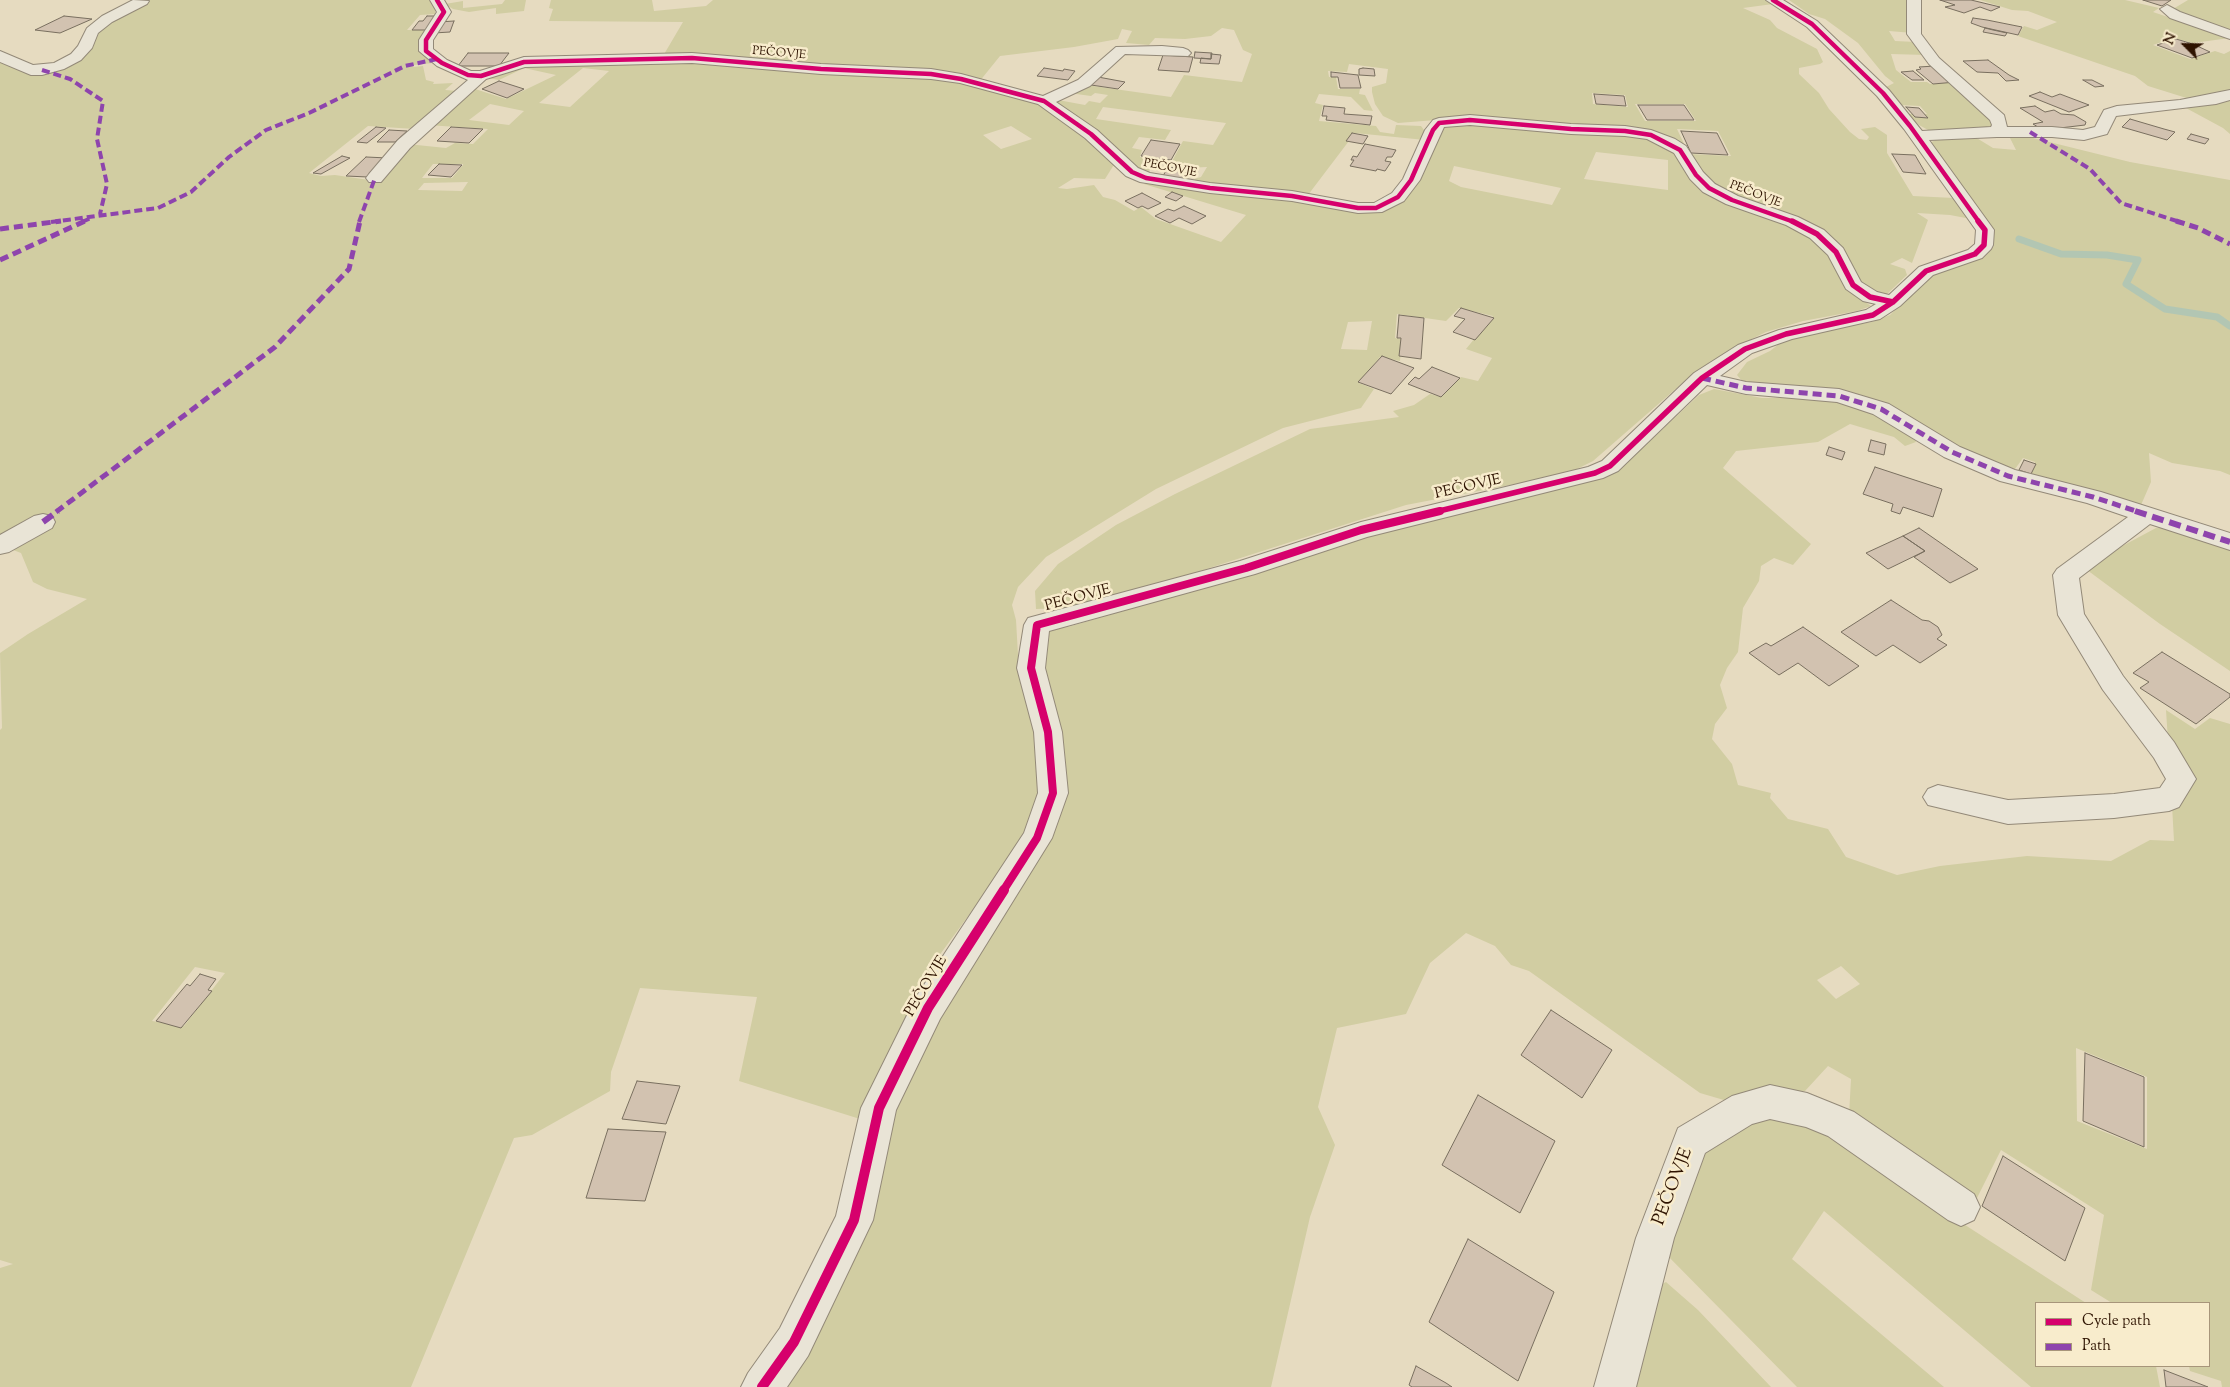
<!DOCTYPE html>
<meta charset="utf-8">
<style>
body{margin:0}
#map{position:relative;width:2230px;height:1387px;overflow:hidden;background:#e6dbc0;font-family:"Sorts Mill Goudy",serif}
canvas{display:block}
.legend{position:absolute;left:2035px;top:1302px;width:175px;height:65px;box-sizing:border-box;background:#f8eccc;border:1px solid #a7957a;margin:0;padding:6px 9px;list-style:none;font-size:15px;color:#2e1300}
.legend li{display:flex;align-items:center;gap:10px;height:25px}
.legend b{width:25px;border:1px solid #a7957a}
.north{position:absolute;left:2160px;top:20px;width:50px;height:50px;-webkit-text-stroke:4px #f8eccc;paint-order:stroke;rotate:293deg;font-size:14px;font-weight:700;line-height:20px;text-align:center;color:#2e1300}
.north::after{content:'';display:block;margin:auto;width:18px;height:22px;background:#2e1300;clip-path:polygon(50% 0,100% 100%,50% 72%,0 100%)}
</style>
<div id="map">
<canvas width="2230" height="1387"></canvas>
<ul class="legend">
<li><b style="height:6px;background:#d6006c"></b>Cycle path</li>
<li><b style="height:6px;background:#8e44ad"></b>Path</li>
</ul>
<div class="north">N</div>
</div>
<script>
const context = document.querySelector('canvas').getContext('2d');
context.lineJoin = 'round';
function paint(path, color) {
  context.fillStyle = color;
  context.fill(path, 'evenodd');
}
function shape(rows) {
  const path = new Path2D();
  for (const r of rows) {
    path.moveTo(r[0], r[1]);
    for (let i = 2; i < r.length; i += 2) path.lineTo(r[i], r[i + 1]);
  }
  return path;
}
function strokePath(path, color, width, dash) {
  context.strokeStyle = color;
  context.lineWidth = width;
  context.lineCap = dash ? 'butt' : 'round';
  context.setLineDash(dash || []);
  context.stroke(path);
}
function drawText(font, color, halo, rows, align = 'center') {
  context.font = font + ' "Sorts Mill Goudy",serif';
  context.lineWidth = 5;
  context.setLineDash([]);
  context.textBaseline = 'middle';
  context.strokeStyle = halo;
  context.fillStyle = color;
  for (const [text, x, y, turn = 0] of rows) {
    context.save();
    context.translate(x, y);
    context.rotate((+turn || 0) * Math.PI / 180);
    context.textAlign = isNaN(turn) ? turn : align;
    if (halo) context.strokeText(text, 0, 0);
    context.fillText(text, 0, 0);
    context.restore();
  }
}
paint(shape([
 [150,0,431,0,435,8,435,14,420,15,407,30,426,30,433,63,414,65,413,67,423,66,426,80,434,82,433,84,453,83,445,90,458,91,415,129,368,126,309,173,321,176,335,175,369,180,368,181,377,181,407,144,446,148,455,143,473,144,488,129,427,125,472,88,506,99,556,75,524,68,499,80,487,78,512,66,634,59,942,77,1031,100,1076,127,1115,163,1105,179,1074,178,1058,188,1067,189,1094,185,1103,197,1115,200,1134,211,1141,207,1156,219,1221,242,1246,215,1144,184,1150,181,1268,195,1354,211,1401,201,1416,186,1442,127,1454,123,1652,138,1677,155,1690,176,1770,215,1822,244,1849,290,1871,306,1857,311,1803,321,1766,332,1731,349,1686,380,1593,461,1567,474,1406,505,1125,595,1064,608,1036,609,1035,591,1058,564,1116,525,1175,494,1310,429,1399,417,1393,411,1414,405,1430,394,1441,397,1461,377,1478,381,1492,358,1466,349,1493,316,1459,308,1446,321,1397,314,1395,338,1402,339,1400,361,1380,357,1359,383,1374,389,1361,408,1283,428,1156,489,1046,557,1018,587,1012,605,1016,620,1019,672,1046,750,1047,797,980,900,930,968,860,1119,739,1081,757,997,640,988,611,1072,610,1091,532,1135,514,1138,411,1387,0,1387,0,1268,13,1264,0,1260,0,730,2,728,0,653,28,634,87,599,47,589,33,582,21,553,0,545,0,61,12,66,58,67,98,28,131,8],
 [583,68,609,71,570,107,539,103],
 [490,104,524,111,509,125,469,120],
 [1011,126,1032,139,1001,149,983,135],
 [1596,152,1668,160,1668,190,1584,179],
 [433,164,463,164,463,165,452,178,422,178],
 [1454,166,1561,188,1552,205,1461,187,1449,181],
 [468,182,462,191,418,190,424,183],
 [1372,321,1367,350,1341,349,1348,322],
 [195,967,225,973,184,1026,152,1021],
 [505,0,526,0,524,11,496,14,496,8,469,12,453,9,445,4,463,1,463,8,502,4],
 [551,0,652,0,654,11,706,6,713,0,1766,0,1773,4,1743,8,1770,20,1777,28,1817,49,1823,62,1820,64,1799,68,1799,74,1819,93,1829,109,1850,132,1859,139,1867,140,1869,137,1861,129,1875,127,1887,135,1887,153,1913,196,1954,198,1971,219,1950,215,1917,213,1928,220,1912,263,1902,258,1890,264,1905,269,1907,275,1886,295,1865,288,1830,240,1714,188,1688,154,1731,156,1718,131,1677,129,1685,146,1661,135,1436,120,1398,123,1383,116,1375,104,1372,92,1372,87,1386,83,1388,69,1349,64,1347,72,1328,71,1329,77,1336,77,1338,89,1360,89,1359,94,1365,95,1373,111,1364,110,1351,97,1319,94,1315,103,1323,105,1319,121,1376,126,1380,132,1394,134,1396,125,1421,126,1427,134,1425,140,1355,133,1308,195,1199,183,1194,179,1201,177,1207,167,1186,168,1170,165,1183,141,1213,145,1226,123,1103,107,1096,119,1171,130,1165,140,1139,137,1132,148,1142,150,1140,157,1155,159,1148,174,1144,173,1053,102,1058,100,1085,105,1089,101,1100,103,1108,95,1095,93,1091,96,1069,93,1086,85,1171,97,1184,75,1242,82,1252,54,1243,50,1234,30,1222,28,1211,36,1185,39,1155,38,1149,45,1126,43,1132,31,1122,29,1118,39,1074,47,1000,56,979,82,663,56,683,22,549,21,553,9,549,8],
 [1592,93,1625,95,1628,107,1593,104],
 [1635,104,1685,104,1696,121,1645,121],
 [1789,0,1911,0,1913,33,1889,31,1895,41,1916,42,1926,55,1891,54,1896,70,1911,82,1927,82,1930,84,1955,82,1996,124,1989,129,1942,132,1928,130,1919,125,1907,114,1927,114,1920,106,1900,105,1884,88,1894,83,1885,76,1858,43,1825,19,1809,14],
 [1980,0,2125,0,2159,8,2153,12,2230,38,2193,43,2173,38,2153,45,2190,59,2215,51,2224,54,2230,51,2230,90,2193,100,2148,86,2135,76,2018,36,2024,26,2037,30,2057,22,2028,11,2012,10],
 [2188,0,2230,0,2230,33,2203,24,2173,9],
 [2230,99,2230,134,2223,128,2186,108,2220,102],
 [2021,135,2130,162,2230,180,2230,475,2220,471,2172,463,2149,453,2151,482,2141,505,2030,474,2035,462,2023,458,2015,469,1964,452,1910,417,1882,402,1858,394,1743,382,1737,375,1747,362,1770,351,1789,336,1872,322,1890,315,1931,274,1983,256,1994,246,1993,231,1930,143,1937,139,1975,137,1993,148,2016,150,2009,136],
 [1714,389,1762,398,1817,398,1857,404,1910,430,1916,442,1905,446,1894,437,1850,424,1818,442,1736,451,1723,468,1811,544,1793,565,1774,558,1761,566,1759,581,1743,608,1738,652,1727,668,1720,685,1727,708,1715,724,1712,739,1732,764,1738,785,1771,793,1770,798,1788,819,1828,829,1846,857,1897,875,1940,866,2027,856,2111,861,2150,840,2174,841,2172,805,2179,802,2193,785,2191,769,2168,741,2166,710,2195,729,2210,718,2230,724,2230,1387,2222,1387,2221,1381,2190,1371,2189,1366,2209,1366,2209,1303,2112,1303,2091,1290,2104,1215,2001,1150,1977,1198,1956,1188,1849,1116,1851,1079,1828,1066,1805,1091,1769,1094,1734,1103,1700,1093,1529,971,1511,965,1495,946,1466,933,1430,963,1406,1014,1337,1028,1318,1107,1335,1145,1310,1217,1271,1387,779,1387,932,1019,1062,807,1067,784,1063,745,1044,669,1048,629,1068,627,1247,575,1364,536,1611,474,1635,455,1699,395],
 [1841,966,1860,984,1836,999,1817,980],
 [2076,1048,2147,1077,2147,1149,2077,1121],
 [2156,528,2173,528,2230,547,2230,671,2160,624,2083,567],
 [1807,1116,1962,1223,2086,1303,2036,1303,2036,1366,2156,1366,2160,1387,2031,1387,1824,1211,1792,1259,1944,1387,1797,1387,1662,1250,1687,1175,1717,1135,1746,1117],
 [1666,1282,1698,1310,1771,1387,1628,1387,1647,1292]
]), '#d1cda2');
strokePath(shape([
 [2019,239,2061,254,2107,255,2138,260,2126,284,2165,309,2217,317,2230,326]
]), '#b2c6b3', 7);
const building = shape([
 [1940,0,1971,0,2000,7,1991,11,1980,7,1964,13,1945,7,1955,5,1940,0],
 [2143,0,2171,0,2162,6,2143,0],
 [64,16,92,19,60,33,35,30,64,16],
 [427,16,438,16,427,30,412,30,419,21,423,21,427,16],
 [1973,18,1987,20,2022,27,2018,35,1982,27,1971,23,1973,18],
 [454,21,450,32,434,33,439,22,454,21],
 [1985,28,1993,30,2007,33,2005,36,1983,32,1985,28],
 [2176,39,2193,44,2210,52,2192,58,2157,45,2176,39],
 [1195,52,1212,53,1211,59,1194,58,1195,52],
 [468,53,509,53,499,66,458,66,468,53],
 [1211,54,1221,55,1219,64,1200,63,1201,58,1211,59,1211,54],
 [1163,55,1193,57,1189,72,1158,70,1163,55],
 [1988,60,2009,75,2019,80,2006,81,1998,73,1977,72,1963,61,1988,60],
 [1935,66,1956,82,1933,84,1916,70,1921,69,1919,67,1935,66],
 [1044,68,1063,71,1064,69,1075,71,1068,80,1037,76,1044,68],
 [1363,68,1374,69,1375,76,1359,75,1359,69,1363,68],
 [1913,71,1924,80,1912,80,1901,72,1913,71],
 [1331,72,1358,75,1361,88,1340,88,1338,77,1331,77,1331,72],
 [1098,77,1125,82,1118,89,1091,85,1098,77],
 [2083,80,2092,80,2104,86,2095,87,2083,80],
 [499,81,524,89,507,98,482,89,499,81],
 [2040,92,2052,97,2060,94,2089,105,2069,112,2029,96,2040,92],
 [1594,94,1624,96,1626,106,1596,104,1594,94],
 [1638,105,1684,105,1694,120,1647,120,1638,105],
 [1324,106,1345,108,1344,114,1372,116,1370,125,1326,120,1327,116,1322,116,1324,106],
 [2035,106,2045,112,2054,110,2061,114,2074,115,2086,122,2085,125,2043,130,2033,124,2043,122,2020,108,2035,106],
 [1906,107,1919,108,1928,118,1915,117,1906,107],
 [2130,119,2164,129,2175,132,2167,140,2122,127,2130,119],
 [376,127,386,128,367,143,357,142,376,127],
 [451,127,483,129,469,143,437,141,451,127],
 [389,130,407,131,395,142,377,142,389,130],
 [1681,131,1717,133,1728,155,1691,153,1681,131],
 [1352,133,1368,136,1363,144,1346,141,1352,133],
 [2191,134,2209,139,2205,144,2187,139,2191,134],
 [1151,140,1180,144,1171,160,1141,156,1151,140],
 [1365,144,1396,150,1392,157,1387,157,1385,161,1391,162,1385,171,1377,169,1376,171,1350,166,1354,160,1351,160,1353,156,1357,157,1365,144],
 [1892,154,1915,155,1926,174,1903,172,1892,154],
 [342,156,350,158,321,174,313,173,342,156],
 [366,157,388,158,368,177,346,176,366,157],
 [439,164,462,165,451,177,428,175,439,164],
 [1168,167,1187,170,1182,179,1163,176,1168,167],
 [1172,192,1183,196,1176,201,1165,197,1172,192],
 [1142,193,1161,203,1148,209,1142,206,1138,208,1125,201,1142,193],
 [1184,206,1206,216,1192,224,1179,218,1170,223,1155,216,1168,209,1174,211,1184,206],
 [1461,308,1494,318,1475,340,1453,332,1465,319,1454,316,1461,308],
 [1399,315,1424,318,1421,359,1399,356,1401,338,1397,338,1399,315],
 [1382,356,1414,368,1391,394,1358,382,1382,356],
 [1432,367,1460,378,1441,397,1408,384,1415,377,1419,379,1432,367],
 [1871,440,1886,444,1884,455,1868,451,1871,440],
 [1829,447,1845,452,1842,460,1826,455,1829,447],
 [2024,460,2036,464,2031,474,2019,470,2024,460],
 [1875,467,1942,489,1933,517,1903,507,1900,514,1891,511,1893,504,1863,494,1875,467],
 [1919,528,1978,569,1950,583,1914,557,1925,551,1903,536,1919,528],
 [1903,536,1925,551,1888,569,1866,553,1903,536],
 [1891,600,1922,620,1929,621,1938,627,1942,635,1937,639,1947,645,1920,663,1893,645,1876,656,1841,632,1891,600],
 [1803,627,1859,666,1829,686,1798,663,1779,675,1749,653,1766,643,1771,646,1803,627],
 [2162,652,2230,694,2230,697,2196,724,2140,688,2149,682,2133,673,2162,652],
 [200,974,216,979,208,990,212,991,181,1028,156,1021,187,984,190,986,200,974],
 [1551,1010,1612,1050,1582,1098,1521,1055,1551,1010],
 [2085,1053,2144,1077,2144,1147,2083,1121,2085,1053],
 [637,1081,680,1086,666,1124,622,1119,637,1081],
 [1478,1095,1555,1141,1520,1213,1442,1165,1478,1095],
 [608,1129,666,1132,645,1201,586,1198,608,1129],
 [2003,1156,2085,1208,2065,1261,1982,1206,2003,1156],
 [1468,1239,1554,1292,1518,1381,1429,1322,1468,1239],
 [1416,1366,1446,1383,1452,1387,1412,1387,1409,1385,1416,1366],
 [2164,1370,2208,1387,2166,1387,2164,1370]
]);
paint(building, '#d2c2b0');
strokePath(building, '#796f5f', 1);
const minor = shape([
 [133,0,149,1,147,4,112,22,98,33,92,48,81,60,64,69,42,75,31,75,0,62,0,51,33,65,54,63,71,54,78,46,87,28,102,16,133,0],
 [430,0,444,0,451,12,433,40,433,49,447,60,471,71,480,71,524,57,692,53,821,64,931,69,961,74,1043,96,1078,80,1116,47,1162,46,1183,48,1188,50,1191,53,1188,56,1125,54,1090,86,1056,102,1097,130,1138,168,1150,173,1210,183,1292,191,1358,203,1374,203,1392,193,1403,179,1425,130,1433,120,1439,118,1470,115,1571,124,1625,126,1651,130,1675,139,1686,146,1703,172,1715,184,1738,196,1798,217,1824,230,1843,248,1861,282,1877,292,1889,295,1919,267,1968,250,1975,244,1976,230,1904,129,1877,96,1807,27,1766,0,1783,0,1817,21,1889,90,1922,131,1991,127,1992,125,1990,120,1929,64,1907,34,1907,0,1921,0,1921,34,1939,58,2004,115,2007,127,2052,127,2083,130,2095,127,2104,110,2117,106,2180,100,2230,90,2230,100,2216,104,2116,116,2107,134,2084,140,2052,137,1997,137,1929,140,1994,230,1993,245,1991,249,1982,258,1933,275,1900,306,1880,319,1792,339,1752,353,1720,376,1746,382,1839,389,1889,404,1960,447,2015,470,2101,492,2230,533,2230,550,2150,524,2079,578,2084,614,2123,676,2174,742,2196,779,2179,807,2169,811,2114,818,2008,824,1928,805,1923,797,1928,789,1938,785,2008,800,2114,794,2160,788,2166,779,2154,758,2103,690,2058,615,2053,575,2057,569,2128,517,2087,503,2000,481,1944,457,1873,414,1837,402,1746,394,1707,385,1618,471,1603,478,1367,537,1255,574,1049,631,1045,668,1062,732,1068,793,1052,838,940,1019,896,1110,873,1220,808,1356,787,1387,741,1387,748,1373,780,1328,836,1216,861,1108,916,997,1024,833,1038,793,1034,732,1017,668,1024,625,1028,618,1240,561,1361,522,1588,467,1602,461,1694,373,1738,345,1779,330,1866,310,1876,304,1863,301,1846,289,1828,255,1810,238,1786,225,1726,204,1703,192,1690,179,1674,153,1647,139,1625,136,1571,134,1470,125,1444,127,1420,180,1404,201,1382,212,1358,213,1292,201,1210,193,1140,182,1126,176,1085,138,1038,104,960,83,931,79,821,74,692,63,525,67,486,79,410,148,381,182,369,182,366,178,369,174,398,140,468,80,437,66,419,51,419,40,437,12,430,0],
 [2167,5,2180,12,2230,30,2230,39,2170,18,2160,9,2167,5],
 [43,514,52,516,55,522,52,528,9,552,0,554,0,535,34,516,43,514],
 [1770,1085,1807,1093,1854,1112,1974,1194,1980,1207,1974,1220,1961,1226,1948,1220,1828,1136,1806,1127,1770,1119,1752,1124,1705,1153,1674,1238,1636,1387,1594,1387,1636,1238,1678,1128,1732,1096,1770,1085]
]);
strokePath(minor, '#938978', 2);
paint(minor, '#e9e4d6');
strokePath(shape([
 [42,70,70,79,103,101,97,139,107,184,100,214],
 [2030,132,2090,169,2121,203,2180,222],
 [51,222,158,208,191,192,229,157,266,130,309,113,405,66,437,59],
 [82,222,91,218],
 [359,222,375,178]
]), '#8e44ad', 4, [8, 4]);
strokePath(shape([
 [2176,221,2198,228,2230,244],
 [0,229,61,221],
 [0,260,85,221],
 [1702,378,1746,388,1839,396,1881,409,1952,452,2008,476,2093,497,2139,512],
 [56,512,275,347,349,269,360,221]
]), '#8e44ad', 5, [9, 5]);
strokePath(shape([
 [2135,511,2230,542],
 [43,522,58,511]
]), '#8e44ad', 6, [12, 6]);
strokePath(shape([
 [437,0,444,12,426,40,426,51,442,63,468,75,481,76,524,62,692,58,821,69,931,74,961,79,1044,101,1091,134,1132,172,1146,178,1210,188,1292,196,1358,208,1376,208,1398,197,1411,180,1433,130,1439,123,1470,120,1571,129,1625,131,1651,135,1680,150,1696,175,1709,188,1732,200,1794,222],
 [1773,0,1812,24,1883,93,1910,126,1979,222]
]), '#d6006c', 4.5);
strokePath(shape([
 [1792,221,1817,234,1836,252,1853,285,1870,297,1893,302],
 [1435,512,1595,473,1610,466,1702,378,1745,349,1786,334,1873,315,1893,302,1926,271,1975,254,1984,245,1985,230,1978,221]
]), '#d6006c', 5.5);
strokePath(shape([
 [1003,891,1037,838,1053,793,1048,732,1031,668,1037,625,1246,568,1361,530,1440,511]
]), '#d6006c', 8);
strokePath(shape([
 [762,1387,794,1342,854,1220,879,1108,928,1008,1004,890]
]), '#d6006c', 10);
drawText('12px', '#2e1300', '#f8eccc', [
 ["PEČOVJE",779,54,5],
 ["PEČOVJE",1170,169,11],
 ["PEČOVJE",1755,195,21]
]);
drawText('15px', '#2e1300', '#f8eccc', [
 ["PEČOVJE",1468,488,-13],
 ["PEČOVJE",1078,599,-15],
 ["PEČOVJE",927,987,-59]
]);
drawText('18px', '#2e1300', '#f8eccc', [
 ["PEČOVJE",1674,1187,-69]
]);
</script>
